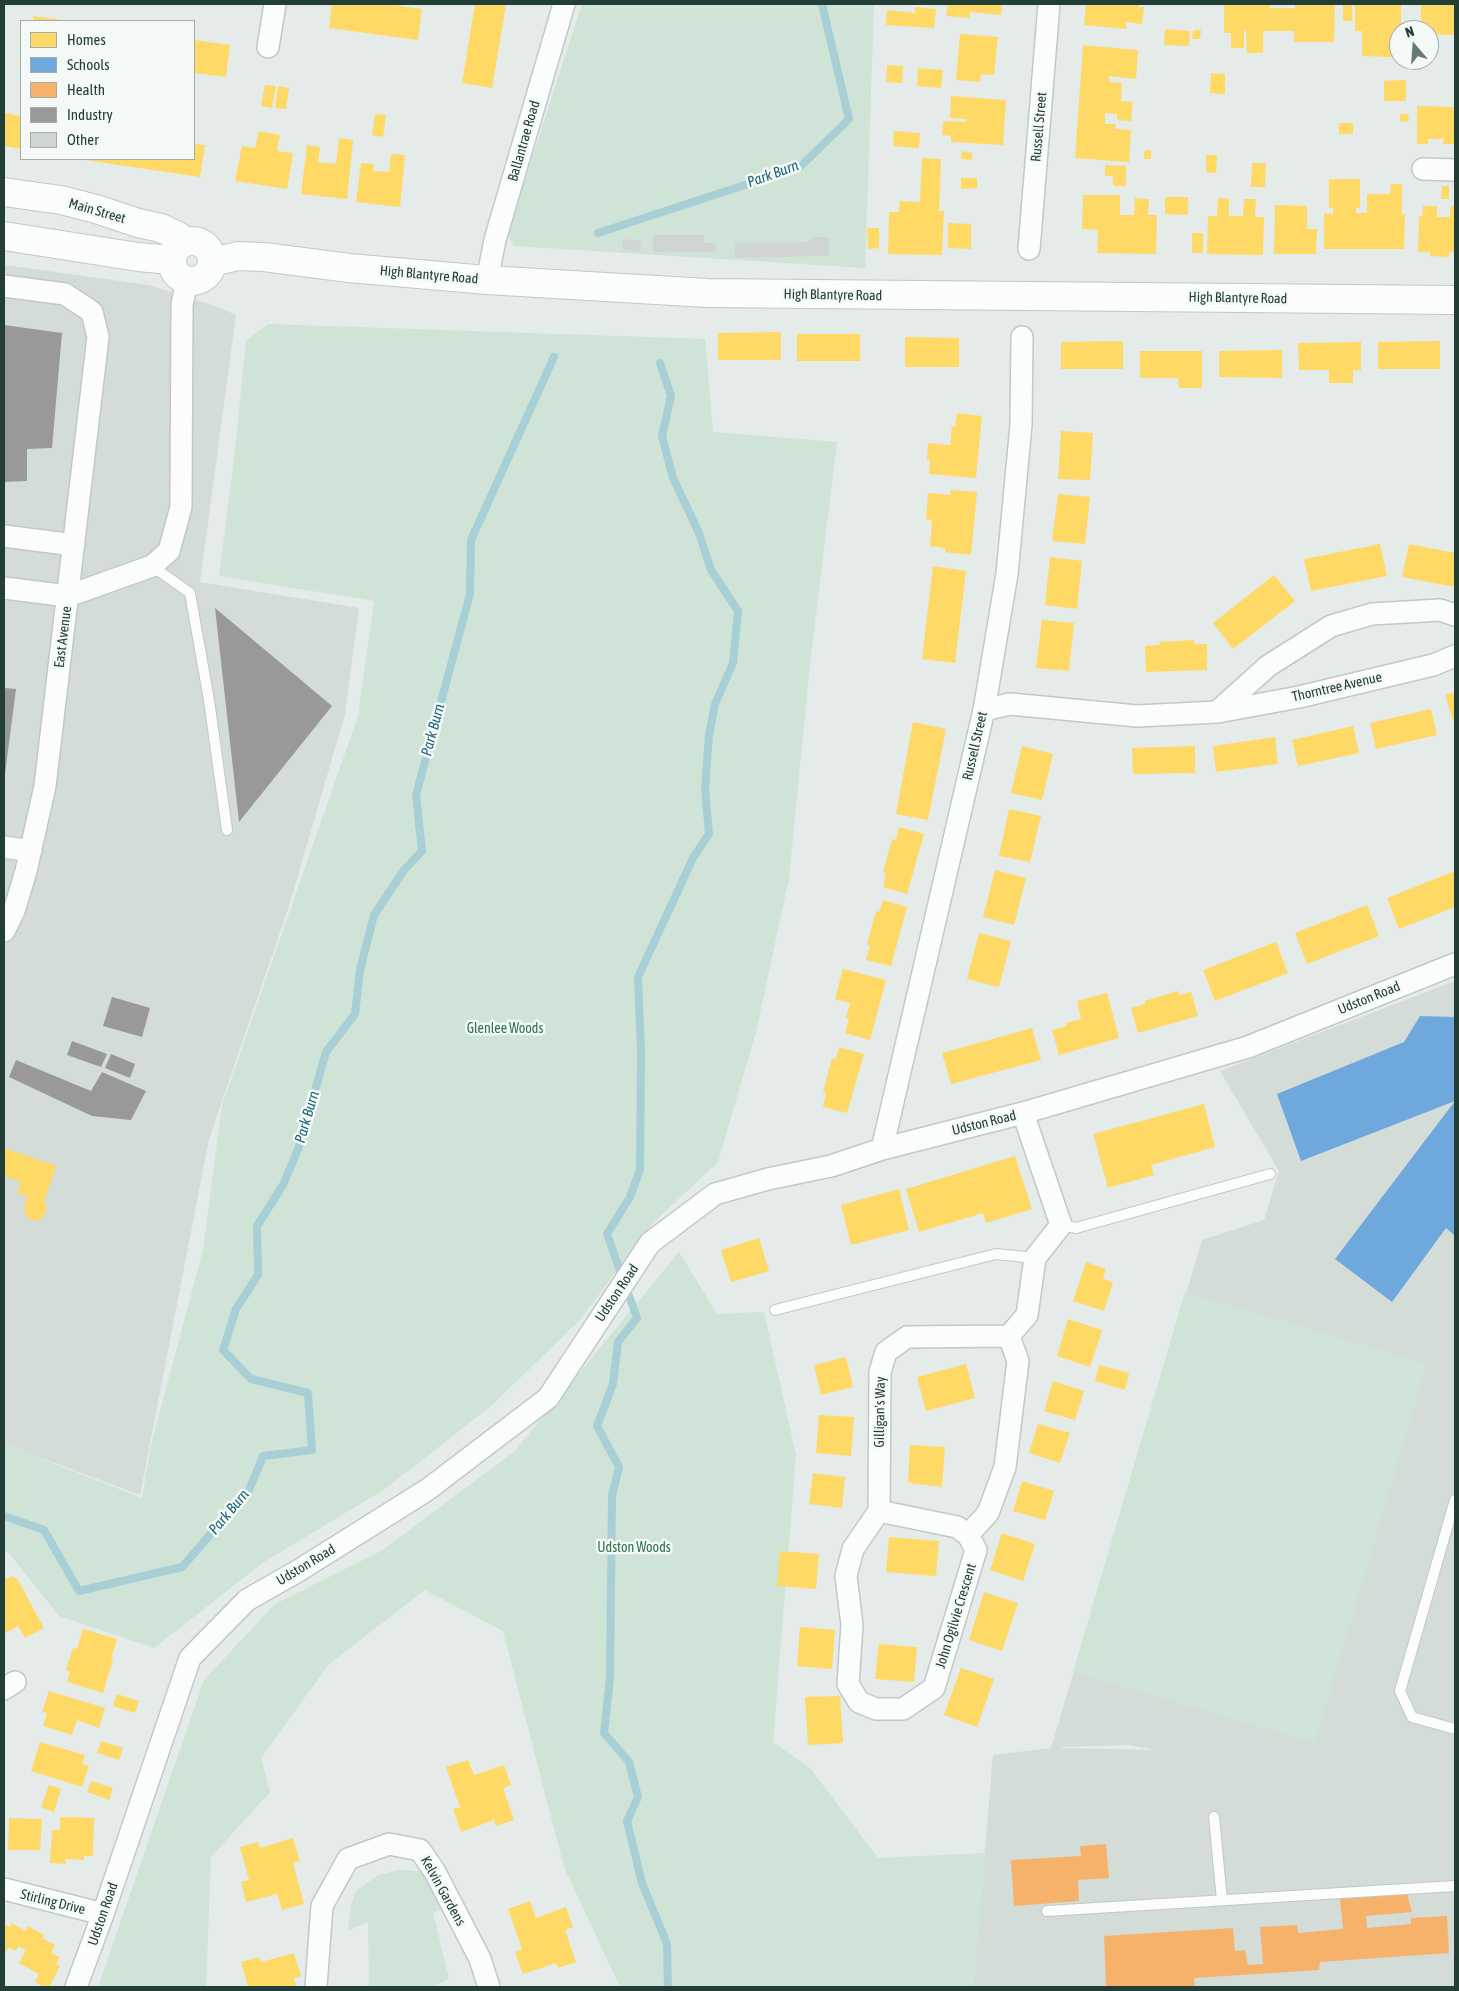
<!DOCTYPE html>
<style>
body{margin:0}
#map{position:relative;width:1459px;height:1991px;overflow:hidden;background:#e5ebe8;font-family:"Asap Condensed",sans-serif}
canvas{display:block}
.frame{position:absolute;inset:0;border:5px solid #233d37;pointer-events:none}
.legend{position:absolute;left:20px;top:20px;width:175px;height:140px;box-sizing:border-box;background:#f4f9f7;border:1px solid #a0aeaa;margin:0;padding:6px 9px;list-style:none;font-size:15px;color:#233d37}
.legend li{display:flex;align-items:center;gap:10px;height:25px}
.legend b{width:25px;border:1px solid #a0aeaa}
.north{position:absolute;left:1389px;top:20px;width:50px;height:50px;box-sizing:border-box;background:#f4f9f7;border:1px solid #a0aeaa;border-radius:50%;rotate:342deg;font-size:14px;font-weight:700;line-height:20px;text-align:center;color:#233d37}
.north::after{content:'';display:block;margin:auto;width:18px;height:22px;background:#677a75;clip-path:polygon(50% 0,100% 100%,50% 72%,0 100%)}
</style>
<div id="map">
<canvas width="1459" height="1991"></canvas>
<div class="frame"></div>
<ul class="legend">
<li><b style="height:14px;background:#ffd966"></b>Homes</li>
<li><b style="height:14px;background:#6fa8dc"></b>Schools</li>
<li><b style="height:14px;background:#f6b26b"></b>Health</li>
<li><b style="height:14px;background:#999"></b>Industry</li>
<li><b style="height:14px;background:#d0d4d3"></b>Other</li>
</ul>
<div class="north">N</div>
</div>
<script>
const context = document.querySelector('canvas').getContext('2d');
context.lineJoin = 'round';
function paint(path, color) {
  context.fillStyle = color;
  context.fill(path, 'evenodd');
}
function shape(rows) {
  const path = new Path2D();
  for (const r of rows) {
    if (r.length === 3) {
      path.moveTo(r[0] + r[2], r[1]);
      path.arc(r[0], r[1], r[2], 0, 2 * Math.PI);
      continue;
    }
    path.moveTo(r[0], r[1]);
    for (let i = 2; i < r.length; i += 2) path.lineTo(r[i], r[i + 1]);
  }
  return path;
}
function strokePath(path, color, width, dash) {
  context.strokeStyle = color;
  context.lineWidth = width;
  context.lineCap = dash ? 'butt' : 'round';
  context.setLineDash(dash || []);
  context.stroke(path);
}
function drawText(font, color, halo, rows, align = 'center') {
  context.font = font + ' "Asap Condensed",sans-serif';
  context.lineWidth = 5;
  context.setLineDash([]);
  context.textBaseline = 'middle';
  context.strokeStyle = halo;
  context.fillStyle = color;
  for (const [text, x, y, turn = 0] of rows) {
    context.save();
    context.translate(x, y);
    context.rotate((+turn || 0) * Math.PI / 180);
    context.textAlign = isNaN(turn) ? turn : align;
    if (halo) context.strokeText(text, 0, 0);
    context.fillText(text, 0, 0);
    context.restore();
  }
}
paint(shape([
 [4,265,149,285,212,305,236,315,200,582,359,608,345,714,290,903,209,1139,140,1495,4,1444],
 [1455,981,1455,1987,973,1987,993,1755,1051,1748,1202,1240,1264,1220,1279,1171,1220,1071],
 [1128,1745,1155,1750,1062,1748,1062,1747]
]), '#d4dcd8');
paint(shape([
 [582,4,874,4,865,268,514,246,507,235],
 [268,324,705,339,713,432,837,442,810,664,789,878,756,1032,718,1162,654,1222,579,1321,491,1406,385,1489,264,1562,154,1648,59,1616,8,1552,4,1552,4,1444,142,1498,151,1445,203,1250,222,1105,358,716,374,601,219,576,234,459,246,341],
 [679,1252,717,1314,764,1312,796,1455,773,1742,810,1768,878,1858,986,1853,973,1987,620,1987,564,1867,503,1631,425,1590,329,1664,261,1758,270,1792,211,1857,206,1987,98,1987,204,1680,275,1604,381,1551,514,1452],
 [1185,1292,1427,1364,1315,1743,1073,1672],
 [400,1870,419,1871,432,1884,444,1907,433,1913,449,1978,434,1987,369,1987,368,1922,348,1930,351,1905,356,1891,378,1875]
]), '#cfe3d6');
paint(shape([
 [332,4,386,4,422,9,418,40,329,28],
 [475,4,506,4,492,88,462,83],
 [948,4,1002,4,1001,15,970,12,969,18,946,16],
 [1086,4,1139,4,1138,7,1144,7,1142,24,1126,22,1126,29,1084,25],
 [1224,4,1270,4,1270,8,1295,8,1295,4,1335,4,1334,42,1294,42,1294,31,1263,31,1263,53,1247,53,1246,30,1244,30,1244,48,1231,48,1231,33,1224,33],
 [1343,4,1352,4,1352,21,1343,21],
 [1355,4,1401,4,1401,30,1393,32,1393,57,1362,56,1362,31,1355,31],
 [1421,4,1455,4,1455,35,1429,34,1429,30,1421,30],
 [915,7,936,9,934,28,886,25,887,10,915,13],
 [33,16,64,20,64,21,33,21],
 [1165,29,1190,31,1189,46,1164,45],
 [1193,30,1201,30,1200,39,1192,39],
 [960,34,998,37,994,75,981,74,980,82,956,80],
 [194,40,230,45,226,77,194,73],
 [1083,45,1138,50,1136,79,1109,76,1109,82,1122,83,1121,101,1133,102,1131,121,1117,120,1117,114,1105,113,1105,124,1116,124,1115,129,1131,130,1129,162,1075,158],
 [1413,60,1419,60,1423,64,1422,70,1413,69],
 [887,65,903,66,902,83,886,82],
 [918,68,943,70,941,88,917,86],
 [1211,73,1225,74,1225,94,1210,93],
 [1406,80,1406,101,1384,101,1384,81],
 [265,85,276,86,272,108,261,106],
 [278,86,289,88,286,109,275,108],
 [951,96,1006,100,1003,145,951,142,951,136,942,135,943,121,966,122,966,119,950,118],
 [1417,106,1455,107,1455,144,1443,144,1444,139,1428,139,1428,144,1417,144],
 [4,113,21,116,21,149,4,146],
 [375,114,386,115,383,137,372,135],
 [1400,114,1408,114,1409,121,1400,122],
 [1339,123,1353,123,1353,134,1339,134],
 [259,131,280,135,277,151,293,153,287,189,235,181,242,146,255,148],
 [894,131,920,133,919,148,893,146],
 [339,138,353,140,347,199,301,194,307,145,320,147,318,162,336,164],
 [194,144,205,145,200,177,85,160,194,159],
 [1151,150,1151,159,1144,159,1144,151],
 [962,151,972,153,972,160,961,159],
 [391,154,405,155,400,207,356,202,361,163,374,164,373,171,389,172],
 [1206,155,1217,155,1216,173,1206,172],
 [922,158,941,159,939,211,944,211,942,255,888,254,889,212,899,212,900,201,920,202],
 [1252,163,1266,163,1265,187,1251,187],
 [1105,165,1126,166,1126,186,1113,186,1113,176,1105,176],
 [961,178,977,178,977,188,961,189],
 [1329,179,1360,179,1360,208,1356,208,1356,213,1367,213,1367,194,1390,194,1391,184,1402,184,1402,215,1405,214,1404,249,1324,249,1324,213,1333,214,1333,208,1329,208],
 [1442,186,1449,186,1449,199,1441,199],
 [1083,195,1120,195,1120,215,1134,215,1135,198,1149,199,1148,215,1157,215,1156,254,1097,253,1098,230,1082,229],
 [1165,197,1188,197,1188,215,1165,214],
 [1218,198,1229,199,1229,216,1243,216,1244,199,1256,199,1255,217,1264,217,1263,255,1207,254,1208,216,1217,216],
 [1275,205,1307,206,1307,229,1317,229,1316,254,1274,254],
 [1454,205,1455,205,1455,253,1449,252,1449,257,1430,256,1430,252,1418,252,1419,216,1422,216,1423,206,1437,206,1437,217,1450,217,1450,208],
 [948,223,971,224,971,249,948,248],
 [867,228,879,228,879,248,868,249],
 [1192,233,1203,233,1203,253,1192,253],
 [781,332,781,360,718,360,718,333],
 [797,334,860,334,860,361,797,361],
 [905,337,959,338,959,367,905,367],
 [1123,341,1123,369,1061,369,1061,342],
 [1440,341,1440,369,1378,369,1378,342],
 [1361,342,1361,370,1353,370,1353,383,1329,383,1329,370,1299,370,1298,343],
 [1282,350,1282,378,1219,377,1219,351],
 [1140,351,1202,351,1202,388,1179,388,1178,378,1140,378],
 [957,413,982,416,976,478,929,474,930,460,927,460,928,443,950,445,952,426,955,427],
 [1061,431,1093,433,1090,480,1058,479],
 [951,490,977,492,971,555,945,552,945,548,930,546,932,521,926,519,928,493,950,495],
 [1058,494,1090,497,1085,544,1052,541],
 [1380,544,1387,576,1311,591,1304,559],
 [1409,544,1455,553,1455,587,1402,577],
 [1050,557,1082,561,1077,609,1045,605],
 [933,566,966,571,955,663,922,659],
 [1274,575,1295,601,1233,649,1213,623],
 [1042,620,1074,623,1069,671,1036,668],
 [1194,640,1194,644,1207,644,1207,670,1146,672,1145,646,1160,645,1159,642],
 [1455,692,1455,720,1453,721,1445,695],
 [1431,709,1437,735,1376,749,1370,723],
 [913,722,946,729,928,820,896,814],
 [1353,726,1359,753,1298,766,1292,740],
 [1275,737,1278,764,1216,772,1213,746],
 [1022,746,1053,754,1042,800,1011,793],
 [1195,746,1195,773,1133,774,1132,748],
 [1009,809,1041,816,1030,862,999,856],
 [899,827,924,834,907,894,883,887,886,873,883,872,892,839,896,840],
 [995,870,1026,878,1014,925,983,917],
 [1455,871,1455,907,1399,929,1387,898],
 [883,900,907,907,891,966,866,960,870,946,867,944,876,911,879,912],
 [1367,905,1379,936,1307,964,1295,933],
 [979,933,1011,941,999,987,967,979],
 [1276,942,1288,973,1215,1001,1203,970],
 [843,969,886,980,870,1040,845,1033,849,1019,846,1018,850,1003,835,999],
 [1178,991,1179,995,1191,992,1198,1016,1138,1033,1131,1008,1145,1004,1145,1001],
 [1107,993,1119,1038,1059,1055,1052,1030,1067,1026,1066,1023,1081,1019,1077,1001],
 [1032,1028,1041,1060,951,1084,942,1053],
 [839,1047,864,1054,847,1113,823,1107,826,1092,823,1092,832,1058,836,1059],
 [1204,1104,1215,1147,1151,1165,1154,1175,1108,1188,1093,1134],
 [4,1148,56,1166,44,1202,47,1208,44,1217,36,1221,27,1218,24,1209,27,1196,17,1193,21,1182,4,1176],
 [1015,1156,1032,1209,986,1223,983,1213,919,1232,906,1189],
 [899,1189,909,1230,851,1245,841,1205],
 [759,1238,769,1271,731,1282,721,1250],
 [1086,1262,1106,1269,1103,1279,1113,1282,1104,1311,1073,1301],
 [1068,1319,1102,1330,1090,1367,1057,1356],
 [846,1357,853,1387,821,1395,814,1365],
 [966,1364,975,1398,926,1411,917,1377],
 [1099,1365,1129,1373,1125,1390,1095,1381],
 [1053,1381,1084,1391,1075,1420,1044,1411],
 [819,1415,854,1417,851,1456,816,1453],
 [1038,1424,1070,1433,1060,1463,1029,1453],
 [910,1445,945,1447,942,1487,908,1483],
 [813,1473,845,1477,842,1508,809,1504],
 [1022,1481,1054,1491,1045,1520,1013,1511],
 [1002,1533,1035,1544,1023,1581,990,1570],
 [889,1537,939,1541,936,1576,886,1572],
 [780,1551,819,1554,816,1589,777,1586],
 [12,1576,18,1580,44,1628,25,1638,18,1626,4,1634,4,1580],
 [984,1592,1018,1603,1002,1651,969,1640],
 [800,1627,835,1630,832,1669,797,1666],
 [83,1629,117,1639,111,1659,113,1660,103,1693,67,1682,70,1672,66,1670,73,1648,77,1649],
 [879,1644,917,1647,914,1682,875,1679],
 [961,1668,994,1679,977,1727,944,1715],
 [49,1691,105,1708,99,1728,77,1720,72,1735,43,1726,47,1713,42,1712],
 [117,1694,139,1701,135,1713,113,1706],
 [840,1696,843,1743,808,1745,805,1697],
 [101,1741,123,1748,119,1760,97,1753],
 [40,1742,85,1755,82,1764,89,1766,82,1787,31,1771],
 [468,1760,474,1775,504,1765,511,1785,503,1788,514,1820,496,1826,494,1820,461,1832,453,1809,460,1807,446,1767],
 [91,1781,113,1788,109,1800,87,1792],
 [49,1785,61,1789,54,1812,41,1807],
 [60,1817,94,1818,93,1856,84,1856,84,1860,66,1859,66,1864,50,1863,52,1830,60,1830],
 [9,1818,42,1819,40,1850,8,1850],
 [293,1838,300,1861,293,1863,304,1904,282,1910,277,1894,246,1902,241,1882,249,1880,240,1847,258,1842,260,1848],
 [530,1901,536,1918,566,1907,573,1927,565,1930,576,1962,558,1968,556,1963,523,1974,515,1952,522,1949,508,1909],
 [11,1923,26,1931,28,1926,44,1935,42,1938,55,1945,51,1953,60,1957,56,1964,60,1966,49,1987,44,1987,35,1982,39,1974,19,1963,26,1950,18,1946,16,1951,9,1947,4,1955,4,1924,10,1927],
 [294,1953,301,1976,294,1978,296,1987,248,1987,241,1962,259,1957,261,1962]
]), '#ffd966');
paint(shape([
 [1420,1016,1455,1017,1455,1236,1446,1228,1392,1302,1335,1259,1455,1101,1301,1161,1277,1094,1404,1042]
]), '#6fa8dc');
paint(shape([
 [1106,1844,1109,1878,1078,1880,1079,1901,1014,1906,1011,1860,1081,1856,1080,1846],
 [1407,1894,1412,1912,1366,1916,1367,1928,1411,1924,1411,1918,1447,1916,1449,1953,1320,1962,1319,1970,1194,1978,1195,1987,1106,1987,1104,1936,1233,1928,1235,1951,1245,1950,1248,1965,1263,1964,1260,1927,1297,1925,1298,1933,1343,1929,1340,1899]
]), '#f6b26b');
paint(shape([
 [4,325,62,333,52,448,27,449,27,481,4,482],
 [215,608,332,706,239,822],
 [4,688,16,689,5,774,4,774],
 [112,997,150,1008,142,1037,103,1026],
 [72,1041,107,1054,101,1067,67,1055],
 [111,1054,135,1064,130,1078,105,1068],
 [16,1060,91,1091,102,1072,146,1091,131,1120,92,1116,9,1077]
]), '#999');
strokePath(shape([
 [598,233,800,167,849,119,822,4],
 [660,363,671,396,662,436,673,478,699,533,711,570,738,611,733,663,715,704,709,735,705,789,709,834,693,858,638,977,641,1050,640,1170,630,1197,607,1234,637,1318,618,1342,613,1384,597,1426,619,1467,612,1496,610,1678,604,1733,629,1762,638,1797,627,1821,642,1883,667,1944,668,1987],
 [4,1516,44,1530,79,1591,182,1567,249,1490,263,1456,312,1450,308,1393,251,1379,223,1350,236,1309,258,1275,257,1226,283,1185,299,1147,326,1052,355,1014,360,970,374,915,404,870,422,851,416,795,470,594,471,540,554,357]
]), '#a8cfd6', 8);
paint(shape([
 [653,235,704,235,704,243,716,243,716,252,653,252],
 [812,237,829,237,829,256,735,258,735,243,807,242,812,239],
 [623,239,641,241,640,251,622,249]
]), '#d0d4d3');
const service = shape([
 [152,566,190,593,209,700,227,830],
 [1061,1225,1076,1228,1270,1174],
 [775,1310,996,1254,1035,1258],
 [1455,1500,1400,1691,1412,1717,1455,1729],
 [1214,1817,1222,1900],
 [1047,1911,1455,1886]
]);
const minor = shape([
 [268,47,275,4],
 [1423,169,1455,170],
 [1029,249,1049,4],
 [487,280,495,240,564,4],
 [4,286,65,294,92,312,98,337,45,786,26,871,14,911,4,931],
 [4,536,74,545],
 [4,588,68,596,152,566,169,551,181,507,182,305,187,281],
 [984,710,1010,704,1137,716,1218,712,1299,697,1433,665,1455,656],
 [1218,711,1268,666,1331,626,1372,614,1440,610,1455,615],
 [4,847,31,851],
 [882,1149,984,710,1007,574,1021,425,1022,337],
 [879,1511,957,1527,968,1535,976,1550,934,1688,903,1709,876,1709,859,1702,848,1684,852,1625,846,1576,853,1549,879,1511],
 [879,1511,880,1372,886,1352,907,1337,1009,1336,1027,1315,1035,1258,1061,1225,1023,1113],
 [968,1535,988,1513,1005,1467,1018,1361,1009,1336],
 [4,1689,15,1682],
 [4,1889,103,1914],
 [76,1987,103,1914,190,1658,247,1600,298,1571,427,1490,548,1398,650,1243,715,1194,768,1179,831,1166,882,1149,1023,1113,1248,1047,1455,964],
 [316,1987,322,1906,348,1859,389,1844,420,1850,435,1872,480,1959,489,1987]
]);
const secondary = shape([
 [4,192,61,200,96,209,138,223,161,228,178,236,185,242],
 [4,236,138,257,172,260],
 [192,261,20],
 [213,262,238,256,264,257,349,268,487,280,707,293,1455,300]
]);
strokePath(service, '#c2c8c5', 12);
strokePath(minor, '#c2c8c5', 24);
strokePath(secondary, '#c1c8c5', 30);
strokePath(service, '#fbfcfc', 10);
strokePath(minor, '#fbfcfc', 21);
strokePath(secondary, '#fbfcfc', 28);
drawText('14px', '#233d37', '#f4f9f7', [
 ["Russell Street",1039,127,-85],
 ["Ballantrae Road",524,141,-74],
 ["Main Street",97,211,16],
 ["High Blantyre Road",429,275,5],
 ["High Blantyre Road",833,295,1],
 ["High Blantyre Road",1238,298,1],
 ["East Avenue",63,637,-83],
 ["Thorntree Avenue",1337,687,-13],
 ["Russell Street",975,746,-77],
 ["Udston Road",1369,998,-22],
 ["Udston Road",984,1123,-14],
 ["Udston Road",617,1293,-56],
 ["Gilligan's Way",880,1412,-89],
 ["Udston Road",306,1565,-31],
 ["John Ogilvie Crescent",956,1616,-73],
 ["Kelvin Gardens",443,1891,61],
 ["Stirling Drive",53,1902,14],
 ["Udston Road",103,1914,-71]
]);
drawText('14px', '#2f734b', '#f4f9f7', [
 ["Glenlee Woods",505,1029],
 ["Udston Woods",634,1548]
]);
drawText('italic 15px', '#1f6678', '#f4f9f7', [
 ["Park Burn",773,174,-20],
 ["Park Burn",433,730,-75],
 ["Park Burn",307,1117,-74],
 ["Park Burn",229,1512,-50]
]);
</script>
